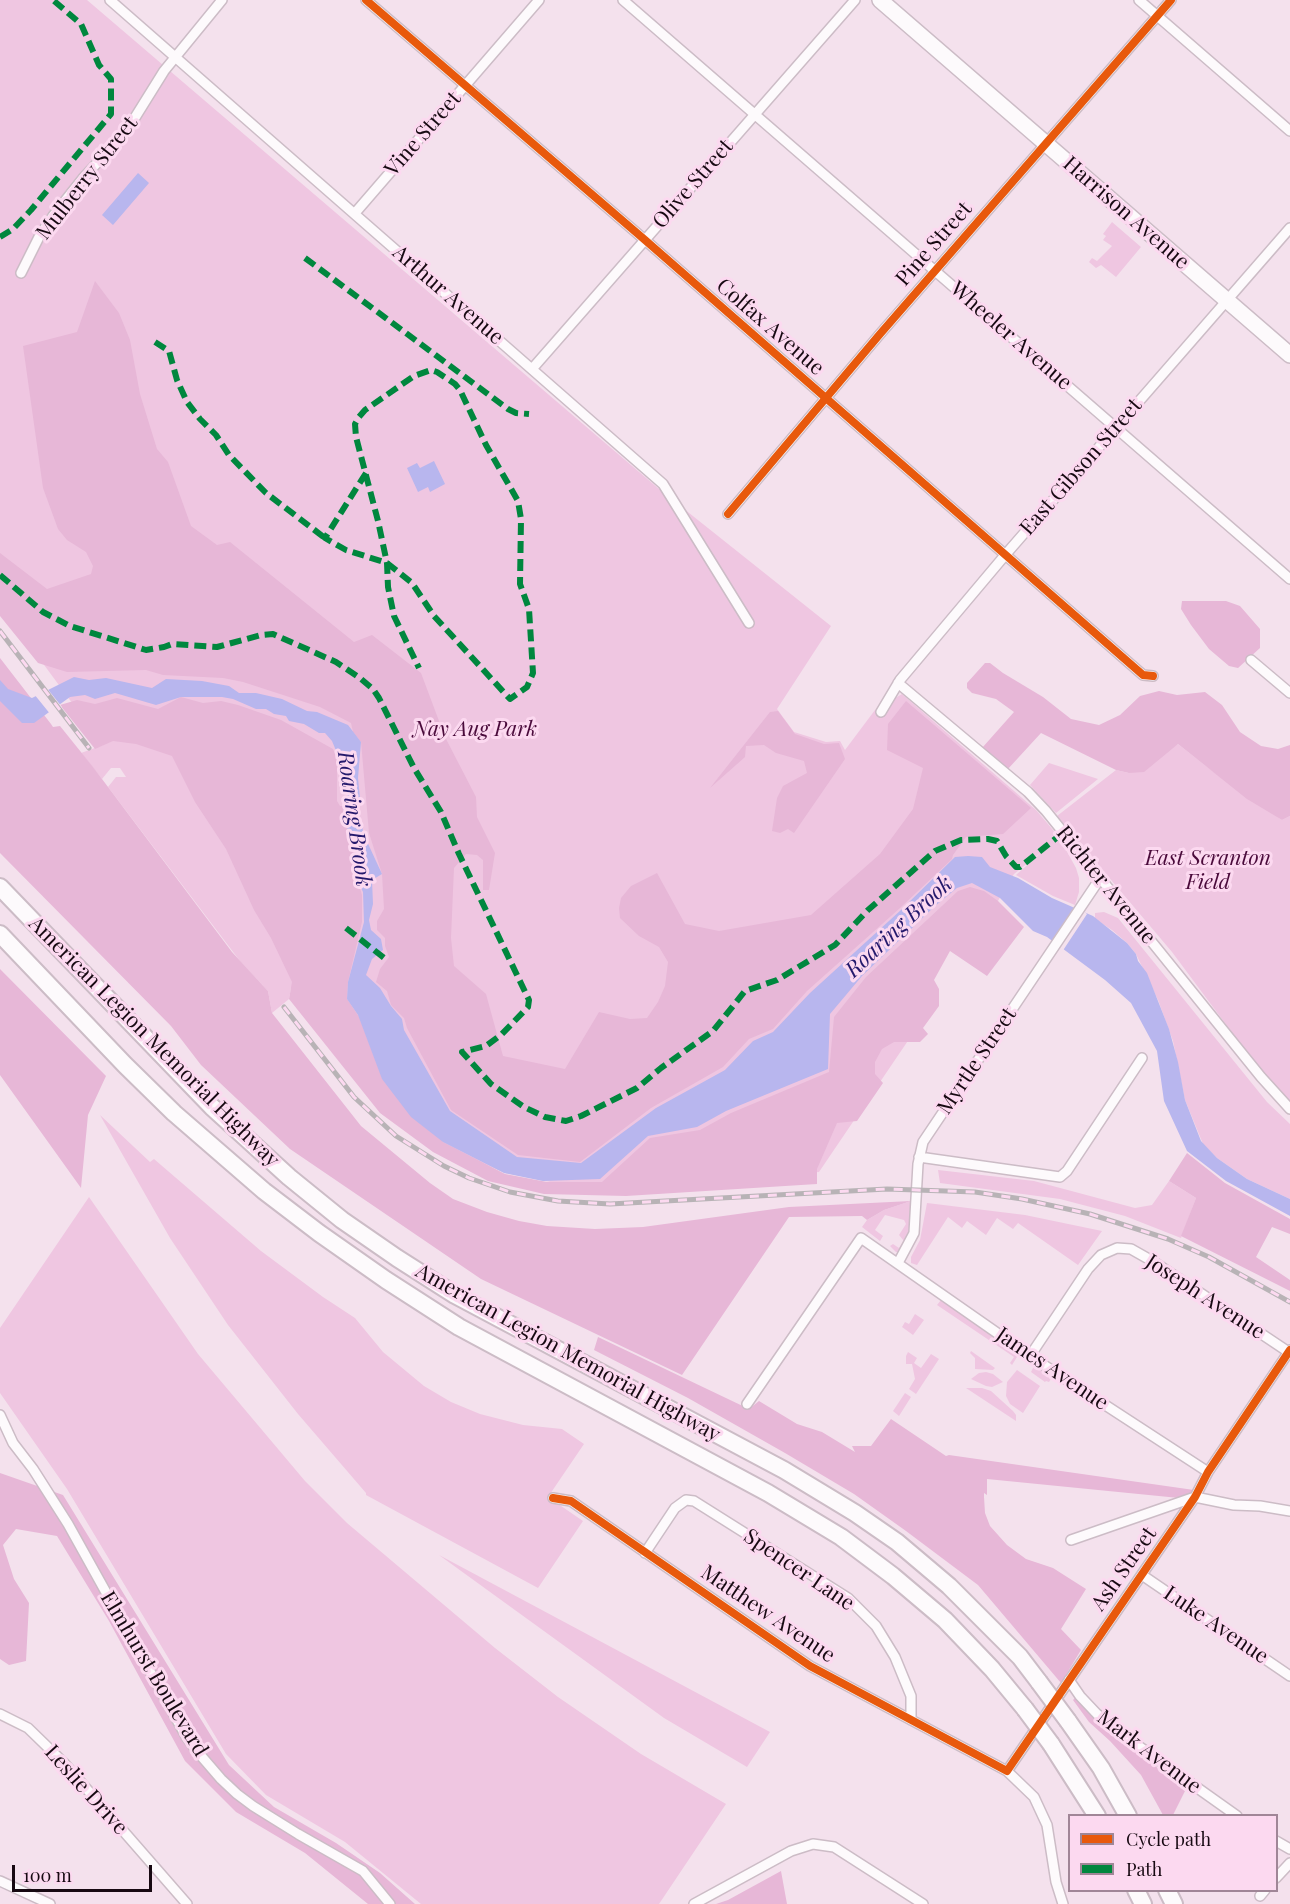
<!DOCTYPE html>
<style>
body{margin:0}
#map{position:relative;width:1290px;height:1904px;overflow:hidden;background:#f4e1ed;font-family:"Playfair Display",serif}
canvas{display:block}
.legend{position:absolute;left:1068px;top:1814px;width:210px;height:78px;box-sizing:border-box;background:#fcd9f0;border:2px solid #a08697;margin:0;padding:8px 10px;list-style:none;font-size:18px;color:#170912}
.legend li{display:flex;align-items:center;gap:12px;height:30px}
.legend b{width:30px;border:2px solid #a08697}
.scale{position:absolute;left:12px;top:1865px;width:140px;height:27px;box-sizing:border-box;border:3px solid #170912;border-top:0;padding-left:8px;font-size:18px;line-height:21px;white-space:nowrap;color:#170912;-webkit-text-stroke:4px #fcd9f0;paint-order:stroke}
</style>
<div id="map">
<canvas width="1290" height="1904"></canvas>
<ul class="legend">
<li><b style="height:8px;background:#e8590c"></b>Cycle path</li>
<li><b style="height:8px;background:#00873e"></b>Path</li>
</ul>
<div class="scale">100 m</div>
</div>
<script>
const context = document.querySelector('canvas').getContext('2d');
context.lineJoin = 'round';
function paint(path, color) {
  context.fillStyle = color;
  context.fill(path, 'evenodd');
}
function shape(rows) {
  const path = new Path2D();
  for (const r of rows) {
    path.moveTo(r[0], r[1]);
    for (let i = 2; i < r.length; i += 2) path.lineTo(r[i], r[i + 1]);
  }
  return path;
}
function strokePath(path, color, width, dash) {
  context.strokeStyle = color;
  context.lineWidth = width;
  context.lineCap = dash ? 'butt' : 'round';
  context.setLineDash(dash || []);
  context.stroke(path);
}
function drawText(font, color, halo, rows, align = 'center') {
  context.font = font + ' "Playfair Display",serif';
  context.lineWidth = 6;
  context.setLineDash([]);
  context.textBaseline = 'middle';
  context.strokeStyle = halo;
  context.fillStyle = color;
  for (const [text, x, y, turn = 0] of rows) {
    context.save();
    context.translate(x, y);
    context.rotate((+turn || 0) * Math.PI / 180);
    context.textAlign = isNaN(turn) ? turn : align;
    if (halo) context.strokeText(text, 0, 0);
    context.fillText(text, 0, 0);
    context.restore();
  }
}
paint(shape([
 [0,0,87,0,659,489,831,626,777,709,794,732,826,742,840,741,845,750,875,710,902,694,1036,810,1059,837,1076,868,1079,878,1079,892,1075,905,1053,896,1016,875,1043,851,1014,874,967,953,940,933,911,976,939,995,819,1172,625,1186,565,1185,505,1173,446,1147,291,988,289,999,272,1013,268,991,240,961,108,787,116,777,126,777,120,768,111,768,102,779,81,753,103,745,0,605],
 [1112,222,1141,247,1116,277,1101,265,1096,268,1089,262,1092,258,1097,261,1112,246,1103,240,1106,236,1103,234],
 [1178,744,1207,767,1282,820,1290,816,1290,1104,1280,1097,1172,952,1057,816,1116,770,1129,773],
 [1049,763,1098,779,1056,813,1030,785],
 [1104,912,1118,918,1267,1102,1290,1124,1290,1199,1247,1179,1217,1158,1203,1144,1185,1100,1173,1041,1158,1000,1136,954,1127,943,1112,930,1095,919,1095,913],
 [100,1115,150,1162,154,1159,261,1251,323,1297,355,1318,383,1352,424,1386,451,1402,480,1414,523,1425,562,1429,584,1444,548,1497,583,1521,538,1588,366,1495,366,1493,298,1414,228,1325,170,1238],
 [938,1170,1034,1181,1135,1208,1152,1205,1169,1181,1196,1198,1181,1238,1125,1216,1060,1199,940,1183],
 [89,1197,198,1354,305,1481,347,1523,495,1648,558,1697,641,1754,726,1804,659,1904,421,1904,345,1842,266,1795,226,1754,67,1489,0,1393,0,1328],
 [911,1201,911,1220,909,1233,901,1252,896,1252,890,1246,893,1244,899,1248,904,1241,899,1235,906,1224,904,1220,885,1215,875,1230,883,1236,880,1241,862,1227,867,1220,884,1210],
 [927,1203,1025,1215,1102,1231,1078,1265,1018,1223,1013,1229,997,1218,986,1235,967,1221,962,1228,948,1217,917,1265,911,1263,911,1257,920,1240],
 [941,1300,1017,1354,1017,1357,1012,1365,1010,1363,1014,1357,937,1305],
 [915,1314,924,1320,913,1335,902,1327,905,1322,909,1324],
 [971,1351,995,1368,993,1370,975,1369,975,1358,970,1353],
 [908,1352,917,1358,914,1363,921,1368,931,1354,939,1359,916,1394,909,1389,915,1379,912,1364,906,1364,906,1356],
 [1035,1364,1053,1376,1049,1382,1046,1381,1045,1382,1031,1372],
 [1017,1370,1040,1386,1023,1413,1010,1404,1006,1396,1007,1382],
 [986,1372,993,1374,1003,1382,992,1387,986,1386,971,1379,979,1373],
 [966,1388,982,1388,991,1391,1013,1411,1016,1415,1016,1421],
 [905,1393,911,1397,899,1416,893,1411],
 [439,1555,770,1732,747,1767,664,1718]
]), '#efc6e1');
paint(shape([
 [95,281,119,313,130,340,140,394,157,449,168,462,191,526,217,545,230,542,354,642,372,635,421,673,445,737,476,797,477,817,495,853,489,890,483,890,483,860,477,855,466,854,454,868,451,938,454,966,486,994,503,1056,565,1069,599,1012,630,1019,647,1018,658,1002,665,986,668,962,659,947,639,936,620,918,619,908,621,898,631,886,657,873,685,924,719,931,811,915,880,854,913,809,923,768,887,750,888,724,906,701,1031,808,1003,834,966,837,953,855,952,859,900,908,807,991,773,1029,749,1039,723,1067,651,1108,580,1162,518,1155,451,1110,407,1028,404,1018,391,1005,387,991,376,982,380,969,389,957,385,946,385,938,377,930,377,921,384,909,382,874,369,833,361,742,353,732,351,723,320,707,243,682,223,678,163,675,146,670,67,672,38,663,0,616,0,553,47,589,91,574,93,566,86,552,67,540,58,529,43,488,23,346,77,332],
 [1182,601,1226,601,1240,606,1260,629,1260,648,1238,668,1229,666,1209,649,1191,625,1181,609],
 [0,658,51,724,53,727,60,726,93,767,232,952,268,991,272,1013,361,1126,430,1183,453,1199,487,1212,519,1221,547,1226,595,1229,643,1227,789,1207,911,1201,884,1210,867,1220,862,1216,789,1217,682,1375,481,1279,290,1149,201,1065,171,1026,0,853],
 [985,663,990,663,1003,673,1043,697,1071,719,1099,725,1120,715,1140,696,1159,691,1177,695,1205,692,1222,705,1240,732,1261,746,1278,749,1290,745,1290,816,1282,820,1247,799,1178,744,1144,772,1129,773,1116,770,1041,733,1007,770,982,748,1014,712,996,699,972,693,967,688,967,683],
 [181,697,203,703,221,701,238,705,281,720,333,749,341,770,337,773,337,801,340,806,343,806,345,823,353,841,357,861,358,881,362,895,362,922,348,982,347,999,443,1142,505,1174,547,1182,602,1182,650,1138,700,1130,731,1113,829,1072,834,1017,866,977,958,891,970,887,984,891,998,901,1024,927,987,976,950,951,934,980,939,989,939,1006,923,1028,928,1034,920,1042,894,1042,882,1049,875,1062,875,1074,883,1083,857,1121,837,1123,817,1169,817,1184,626,1196,544,1194,488,1181,433,1152,380,1113,289,999,292,982,271,938,254,910,226,849,195,802,172,756,136,744,113,741,95,749,60,705,77,700,95,704,117,698,158,709],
 [778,711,795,734,824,744,839,743,845,759,794,833,788,829,780,833,772,831,777,798,783,786,807,773,804,761,776,753,764,745,746,746,745,757,710,788,770,712],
 [0,969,106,1076,88,1115,81,1188,0,1075],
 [1187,1153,1225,1183,1290,1219,1290,1234,1272,1227,1256,1257,1290,1280,1290,1291,1181,1236,1196,1198,1169,1181],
 [598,1337,749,1409,759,1401,797,1424,822,1432,855,1452,852,1446,871,1446,891,1419,946,1456,949,1455,1194,1490,1188,1497,1179,1498,987,1479,987,1495,984,1493,984,1497,985,1513,990,1526,1007,1545,1026,1559,1053,1568,1086,1589,1061,1629,1081,1650,1061,1683,978,1585,906,1531,854,1494,785,1453,688,1398,594,1350],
 [0,1473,63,1495,229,1765,274,1807,336,1843,380,1873,415,1904,368,1904,305,1853,236,1812,185,1761,109,1621,57,1536,16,1529,3,1545,14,1579,29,1603,26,1661,9,1665,0,1659],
 [1077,1696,1097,1717,1185,1791,1173,1815,1163,1815,1141,1775,1110,1741,1089,1722,1073,1700],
 [781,1871,787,1904,716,1904,728,1900]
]), '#e7b7d7');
paint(shape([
 [138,173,149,183,113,225,102,215],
 [434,461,445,484,430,492,428,487,418,492,407,468,417,463,420,468],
 [74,677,89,680,106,678,152,688,166,679,202,681,229,686,239,693,256,693,282,699,307,711,317,712,348,725,361,742,358,778,360,798,358,809,364,835,382,874,372,880,373,904,369,920,371,930,381,939,383,950,372,959,366,975,380,988,391,1006,402,1019,404,1030,450,1111,517,1157,581,1163,656,1108,725,1070,753,1041,773,1032,810,993,901,910,955,857,968,856,982,857,990,867,1018,878,1052,898,1093,916,1127,943,1136,954,1138,961,1147,973,1169,1029,1178,1062,1185,1100,1201,1141,1217,1158,1247,1179,1290,1199,1290,1216,1226,1181,1187,1151,1164,1101,1157,1051,1131,1003,1105,980,1047,937,1033,931,1000,898,972,883,957,888,935,906,862,976,830,1014,828,1069,726,1111,697,1127,648,1136,600,1179,543,1181,504,1173,443,1142,411,1117,382,1079,358,1015,347,999,348,982,364,922,363,892,358,881,357,861,353,841,345,823,343,806,348,795,349,787,347,782,351,779,350,770,347,766,341,770,342,765,332,741,325,733,319,733,304,724,289,721,286,716,274,714,266,709,256,709,233,699,222,697,181,697,156,705,115,693,95,699,85,695,70,697,34,723,22,723,0,701,0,680,8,689,32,698]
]), '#b8b6ee');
paint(shape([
 [46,687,62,707,51,715,34,694],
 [1077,905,1087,914,1062,952,1051,944]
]), '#f4e1ed');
const minor = shape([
 [110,0,663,484,749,623],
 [366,0,645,240,1143,675,1153,676],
 [623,0,1290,579],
 [1139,0,1290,131],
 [355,213,539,0],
 [21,273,39,237,53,216,84,177,126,132,164,71,222,0],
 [532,369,855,0],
 [728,514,880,334,1171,0],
 [1251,660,1290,693],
 [898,683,1028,792,1046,811,1261,1077,1290,1109],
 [881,712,900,680,1006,554,1290,228],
 [919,1157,1060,1177,1067,1171,1142,1058],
 [898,1263,914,1233,918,1164,923,1142,1101,877],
 [1030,1356,1088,1269,1101,1255,1117,1248,1131,1249,1154,1262,1290,1353],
 [747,1404,861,1238,1030,1356,1208,1472],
 [0,1415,13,1443,33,1469,68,1524,187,1738,196,1750,221,1779,237,1794,253,1806,298,1834,363,1871,390,1904],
 [553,1498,571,1501,810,1666,1007,1771,1195,1497,1208,1472,1290,1350],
 [1071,1540,1195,1497,1234,1505,1260,1506,1290,1511],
 [645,1553,675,1508,686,1500,694,1501,848,1598,876,1626,895,1657,911,1696,911,1720],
 [1142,1575,1290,1676],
 [1069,1680,1080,1696,1097,1714,1137,1745,1237,1816],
 [0,1714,28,1728,64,1763,187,1904],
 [1007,1771,1034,1797,1047,1825,1056,1882,1063,1904],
 [1276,1841,1290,1849],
 [1276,1878,1290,1863],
 [0,1881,50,1904],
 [1260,1896,1265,1890],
 [694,1904,791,1851,813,1844,834,1847,923,1904]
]);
const primary = shape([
 [880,0,1290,355]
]);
const motorway = shape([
 [0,887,212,1107,289,1177,342,1220,397,1258,455,1295,784,1470,855,1513,897,1542,949,1586,1020,1657,1039,1682],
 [0,934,125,1065,174,1113,264,1191,319,1233,386,1280,459,1327,768,1493,841,1537,893,1576,945,1620,992,1669,1025,1709],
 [1068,1721,1101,1768,1128,1816],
 [1051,1744,1097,1816],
 [1136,1890,1143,1904],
 [1167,1890,1174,1904]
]);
strokePath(minor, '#ccbcc6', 12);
strokePath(primary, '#ccbcc6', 18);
strokePath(motorway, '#ccbcc6', 20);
strokePath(minor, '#fdfafc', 9);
strokePath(primary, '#fdfafc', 15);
strokePath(motorway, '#fdfafc', 16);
const rail = shape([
 [0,631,89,748],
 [284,1007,354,1097,396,1136,444,1166,469,1178,510,1192,558,1201,610,1204,887,1189,975,1192,1022,1199,1090,1214,1168,1239,1209,1257,1290,1302]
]);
strokePath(rail, '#b8b3b6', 5);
strokePath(rail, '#fcd9f0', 3, [9]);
const motorwayBridge = shape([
 [1039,1682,1068,1721],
 [1025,1709,1051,1744]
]);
strokePath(motorwayBridge, '#ccbcc6', 20, []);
strokePath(motorwayBridge, '#fdfafc', 16);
strokePath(shape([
 [0,237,13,229,31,210,111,114,111,79,99,65,81,24,53,0],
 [305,258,508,409,516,413,529,414],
 [155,342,169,351,177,380,187,402,200,419,216,435,229,455,266,493,325,538],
 [366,473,325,538,346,550,387,563,412,583,434,616,510,699,527,687,533,673,529,609,520,584,521,519,518,501,486,445,460,390,455,384,437,372,431,370,414,376,365,410,359,417,355,424,356,437,378,521,387,563,388,587,394,616,419,668],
 [0,575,43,612,70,626,146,650,164,647,172,644,217,647,261,635,273,634,336,662,360,678,373,689,379,698,414,768,441,812,459,854,529,1000,528,1007,502,1034,486,1046,462,1052,491,1084,524,1107,545,1117,566,1121,581,1116,637,1088,661,1068,713,1031,745,991,777,980,835,945,868,910,935,851,961,840,988,839,997,841,1006,856,1016,867,1020,867,1064,832],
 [346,928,388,961]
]), '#00873e', 6, [12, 6]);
strokePath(shape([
 [366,0,645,240,1143,675,1153,676],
 [728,514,880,334,1171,0],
 [553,1498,571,1501,810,1666,1007,1771,1195,1497,1208,1472,1290,1350]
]), '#e8590c', 8);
drawText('21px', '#170912', '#fcd9f0', [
 ["Vine Street",423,134,-49],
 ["Mulberry Street",87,178,-52],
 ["Olive Street",693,184,-49],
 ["Harrison Avenue",1126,213,41],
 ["Pine Street",934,244,-49],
 ["Arthur Avenue",448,295,41],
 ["Colfax Avenue",770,327,41],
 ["Wheeler Avenue",1011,336,41],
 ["East Gibson Street",1081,467,-49],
 ["Richter Avenue",1106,885,51],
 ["American Legion Memorial Highway",154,1042,45],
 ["Myrtle Street",977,1061,-56],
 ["Joseph Avenue",1205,1297,33],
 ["American Legion Memorial Highway",568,1353,29],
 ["James Avenue",1052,1369,34],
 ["Ash Street",1124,1569,-55],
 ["Spencer Lane",799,1570,34],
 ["Matthew Avenue",768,1614,34],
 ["Luke Avenue",1216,1625,34],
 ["Elmhurst Boulevard",154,1674,59],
 ["Mark Avenue",1149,1752,37],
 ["Leslie Drive",86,1790,48]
]);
drawText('italic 21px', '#4a0a3b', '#fcd9f0', [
 ["Nay Aug Park",475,729],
 ["East Scranton",1208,858],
 ["Field",1208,882]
]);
drawText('italic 22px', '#24196c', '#fcd9f0', [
 ["Roaring Brook",354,819,82],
 ["Roaring Brook",899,927,-43]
]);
</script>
